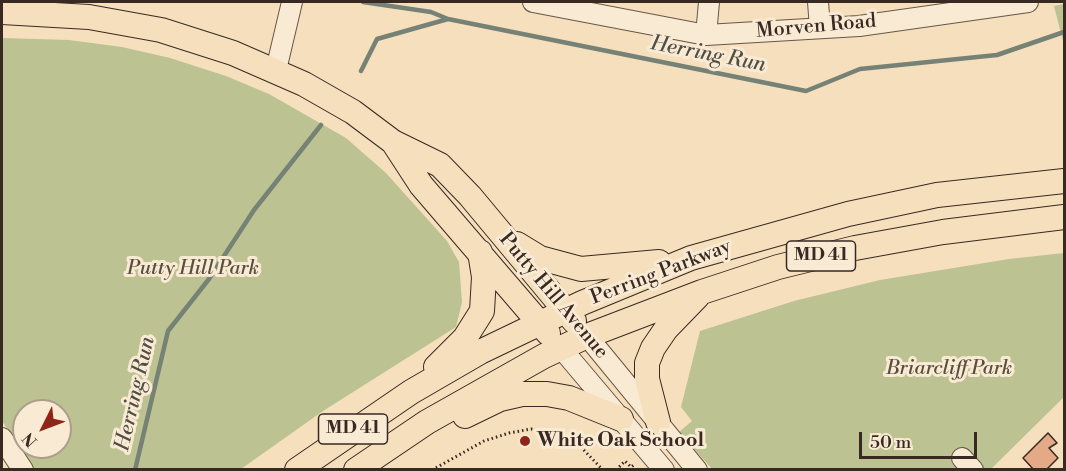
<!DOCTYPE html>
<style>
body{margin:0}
#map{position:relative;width:1066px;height:471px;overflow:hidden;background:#f6dfbd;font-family:"Libre Bodoni",serif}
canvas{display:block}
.frame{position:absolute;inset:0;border:3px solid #382922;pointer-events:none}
.north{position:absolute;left:12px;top:399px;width:60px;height:60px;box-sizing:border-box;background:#f9ead4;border:2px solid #ac9d8d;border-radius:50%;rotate:228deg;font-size:16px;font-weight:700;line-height:24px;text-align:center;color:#382922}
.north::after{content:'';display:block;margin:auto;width:21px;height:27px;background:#8f2418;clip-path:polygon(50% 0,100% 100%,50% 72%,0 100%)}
.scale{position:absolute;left:859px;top:432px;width:118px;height:27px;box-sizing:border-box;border:3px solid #382922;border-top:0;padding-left:8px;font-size:18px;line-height:21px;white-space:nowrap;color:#382922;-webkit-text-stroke:4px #f9ead4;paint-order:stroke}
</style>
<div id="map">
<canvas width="1066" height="471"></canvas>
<div class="frame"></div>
<div class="north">N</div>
<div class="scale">50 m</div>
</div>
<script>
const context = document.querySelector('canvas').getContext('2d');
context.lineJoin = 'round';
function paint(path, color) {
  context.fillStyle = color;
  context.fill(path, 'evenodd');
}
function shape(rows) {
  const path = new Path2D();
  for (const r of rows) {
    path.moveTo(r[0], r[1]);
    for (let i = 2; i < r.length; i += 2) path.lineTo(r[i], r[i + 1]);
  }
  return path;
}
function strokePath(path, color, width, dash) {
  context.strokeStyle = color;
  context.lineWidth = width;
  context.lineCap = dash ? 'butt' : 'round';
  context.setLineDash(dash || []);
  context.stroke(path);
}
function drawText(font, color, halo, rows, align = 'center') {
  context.font = font + ' "Libre Bodoni",serif';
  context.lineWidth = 6;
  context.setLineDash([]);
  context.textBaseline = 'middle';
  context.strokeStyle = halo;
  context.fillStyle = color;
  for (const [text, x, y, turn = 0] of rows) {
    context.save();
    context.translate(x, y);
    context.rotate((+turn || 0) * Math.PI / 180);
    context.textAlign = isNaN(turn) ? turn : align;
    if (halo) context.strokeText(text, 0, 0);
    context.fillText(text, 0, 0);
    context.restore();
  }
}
paint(shape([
 [1064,4,1064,45,1054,6],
 [2,38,69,40,122,47,170,58,226,76,269,94,346,138,386,173,447,241,459,262,462,302,456,327,323,411,241,469,34,469,2,421],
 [24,411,60,411,60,447,24,447],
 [1064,253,1064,397,991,469,712,469,679,432,692,421,681,407,700,331,794,301,880,280,1009,259]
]), '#bcc291');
strokePath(shape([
 [363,2,431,12,448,19],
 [361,71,377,39,448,19,806,91,860,69,997,55,1064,32],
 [135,470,168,331,209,279,254,210,321,125]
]), '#758275', 4.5);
const building = shape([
 [1048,433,1057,443,1049,448,1058,458,1046,470,1034,470,1023,458,1048,433]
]);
paint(building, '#e4a987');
strokePath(building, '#382922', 1.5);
const minor = shape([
 [533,2,706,35,859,26,1028,2],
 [818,2,820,28],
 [706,35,709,2],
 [276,70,292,2],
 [587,336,697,470],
 [561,348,664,470],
 [2,438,23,470],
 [962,458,973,470]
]);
const major = shape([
 [2,12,89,17,161,30,233,53,304,84,353,112,393,142,440,165,470,196,574,321],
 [393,142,421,185,548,333],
 [517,244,540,258,581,269,659,262],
 [436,367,465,338,482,311,484,277,480,252],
 [465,416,500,399,522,394,547,394,569,398,621,419],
 [658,422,647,379,647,363,653,348,666,329,697,297],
 [297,470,411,392,480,352,582,303,691,258,848,214,937,195,1064,181],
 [356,470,427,422,544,356,587,336,702,292,778,267,855,248,943,232,1064,217]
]);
strokePath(minor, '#685649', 22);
strokePath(major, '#382922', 26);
strokePath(shape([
 [432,470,484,441,509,433,531,429,556,433,576,442,603,470],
 [616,470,625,461,631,467,635,464]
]), '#382922', 3, [1.5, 3]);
strokePath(minor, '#f9ead4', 20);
strokePath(major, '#f6dfbd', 24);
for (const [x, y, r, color] of [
 [525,441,6,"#8f2418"]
]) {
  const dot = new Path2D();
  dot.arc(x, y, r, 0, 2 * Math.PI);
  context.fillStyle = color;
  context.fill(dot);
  strokePath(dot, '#f9ead4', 2);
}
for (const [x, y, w] of [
 [821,256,69],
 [353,429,69]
]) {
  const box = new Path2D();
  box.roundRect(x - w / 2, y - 15, w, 30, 4.5);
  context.fillStyle = '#f9ead4';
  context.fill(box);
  strokePath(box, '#382922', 1.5);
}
drawText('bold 18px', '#382922', null, [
 ["MD 41",821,256],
 ["MD 41",353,429]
]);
drawText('20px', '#382922', '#f9ead4', [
 ["Morven Road",816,27,-5],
 ["Perring Parkway",661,273,-21],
 ["Putty Hill Avenue",553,296,50]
]);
drawText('italic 20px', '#594f3e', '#f9ead4', [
 ["Putty Hill Park",193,269],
 ["Briarcliff Park",949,369]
]);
drawText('bold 20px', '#382922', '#f9ead4', [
 ["White Oak School",537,441]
], 'left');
drawText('italic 21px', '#514e45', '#f9ead4', [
 ["Herring Run",708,55,11],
 ["Herring Run",136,394,-77]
]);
</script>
